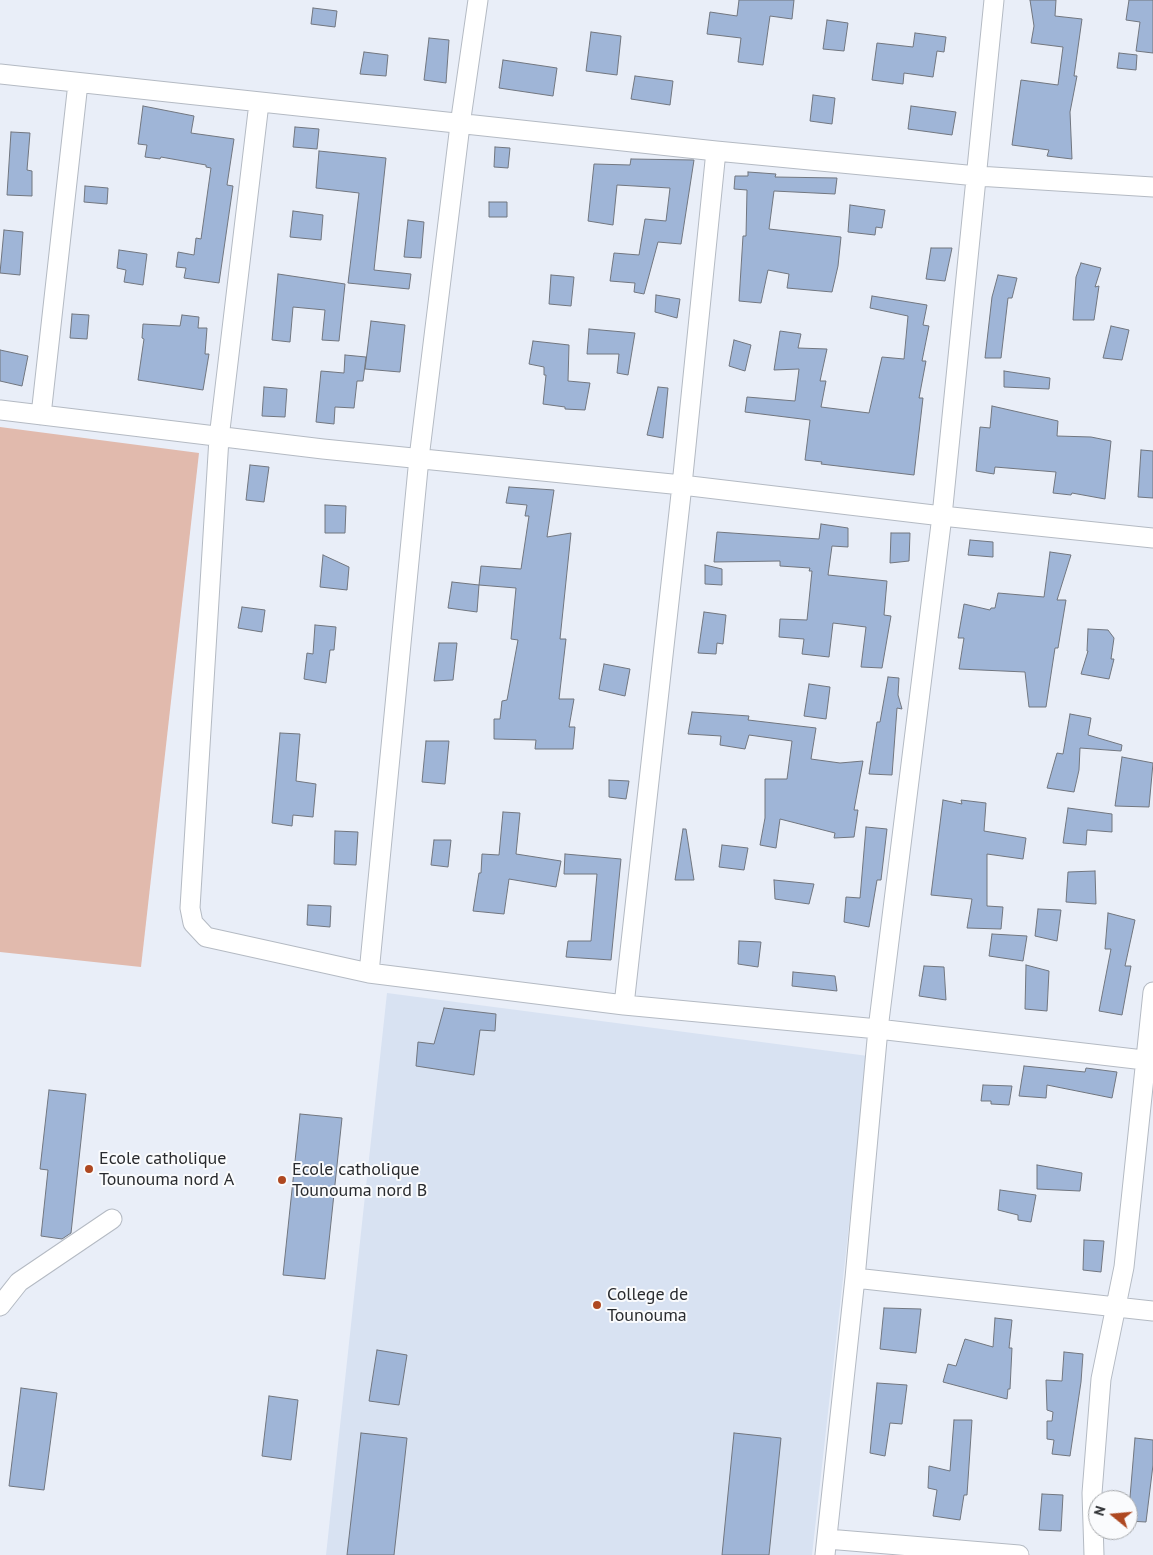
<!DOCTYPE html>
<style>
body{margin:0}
#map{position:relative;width:1153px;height:1555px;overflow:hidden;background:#e9eef8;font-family:"PT Sans",sans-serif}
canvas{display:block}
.north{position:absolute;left:1088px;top:1490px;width:50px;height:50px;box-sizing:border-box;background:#fafbfd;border:1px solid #a6a8ab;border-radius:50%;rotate:287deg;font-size:14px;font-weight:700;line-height:20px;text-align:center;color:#292b2f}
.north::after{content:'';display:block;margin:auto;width:18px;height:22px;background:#ae4821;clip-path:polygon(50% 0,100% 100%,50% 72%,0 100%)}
</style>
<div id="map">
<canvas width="1153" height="1555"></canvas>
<div class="north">N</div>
</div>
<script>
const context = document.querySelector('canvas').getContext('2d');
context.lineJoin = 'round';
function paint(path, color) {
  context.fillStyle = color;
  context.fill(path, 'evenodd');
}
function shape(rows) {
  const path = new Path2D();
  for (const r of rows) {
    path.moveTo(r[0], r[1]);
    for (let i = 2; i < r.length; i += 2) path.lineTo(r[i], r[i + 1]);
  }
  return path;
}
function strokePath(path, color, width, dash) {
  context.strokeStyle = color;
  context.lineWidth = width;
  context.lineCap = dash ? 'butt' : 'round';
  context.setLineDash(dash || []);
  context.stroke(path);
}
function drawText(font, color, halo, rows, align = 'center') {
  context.font = font + ' "PT Sans",sans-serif';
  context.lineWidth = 4;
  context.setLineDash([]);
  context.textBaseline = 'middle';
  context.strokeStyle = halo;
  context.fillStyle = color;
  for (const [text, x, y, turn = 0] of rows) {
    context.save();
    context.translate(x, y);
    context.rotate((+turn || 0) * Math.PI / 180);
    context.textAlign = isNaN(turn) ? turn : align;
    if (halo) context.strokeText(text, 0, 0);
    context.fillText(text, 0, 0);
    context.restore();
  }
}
paint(shape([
 [387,993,868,1056,812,1555,326,1555]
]), '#d8e2f2');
paint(shape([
 [0,427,199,453,141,967,0,952]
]), '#e1baad');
const building = shape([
 [739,0,794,0,792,19,770,16,763,65,738,62,741,38,707,34,710,12,737,16,739,0],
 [1030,0,1056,0,1055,16,1082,19,1074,76,1077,76,1070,112,1072,159,1047,156,1049,150,1012,145,1021,80,1058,85,1063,47,1031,43,1034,26,1030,0],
 [1129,0,1153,0,1153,53,1136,51,1140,22,1126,20,1129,0],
 [313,8,337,11,335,27,311,24,313,8],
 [827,20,848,23,844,51,823,49,827,20],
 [591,32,621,36,617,75,586,71,591,32],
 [915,33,946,37,944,52,937,51,933,77,904,73,903,84,872,80,877,43,913,47,915,33],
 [429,38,449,40,446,83,424,80,429,38],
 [364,52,388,55,386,76,360,74,364,52],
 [1119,53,1137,55,1136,70,1117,68,1119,53],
 [503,60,557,68,553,96,499,88,503,60],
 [635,76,673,81,670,105,631,99,635,76],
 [813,95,835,98,832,124,810,121,813,95],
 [143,106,194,116,191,133,234,139,227,185,233,186,219,283,184,278,186,268,176,267,178,252,194,255,196,238,201,239,211,168,206,167,206,165,161,157,160,159,145,157,147,145,138,144,143,106],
 [911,106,956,112,952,135,908,129,911,106],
 [295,127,319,129,317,149,293,147,295,127],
 [11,132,30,133,27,170,32,171,32,196,7,195,11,132],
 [495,147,510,148,508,168,494,167,495,147],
 [319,151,386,158,374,270,411,274,409,289,348,283,359,193,316,188,319,151],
 [631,159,694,160,681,244,658,242,644,294,634,292,635,283,610,281,614,253,639,255,645,219,666,221,670,188,617,185,613,225,588,221,594,164,630,165,631,159],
 [748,172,776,174,775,177,837,178,835,194,774,191,769,229,841,237,838,266,832,292,787,288,789,274,768,270,761,303,739,301,743,236,746,236,747,190,734,189,735,176,748,176,748,172],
 [85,186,108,188,107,204,84,202,85,186],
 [489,202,507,202,507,217,489,217,489,202],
 [850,205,885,210,882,228,876,227,875,235,848,232,850,205],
 [293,211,323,215,321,240,290,237,293,211],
 [408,220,424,222,421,258,404,257,408,220],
 [4,230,23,232,20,275,0,273,4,230],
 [931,248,952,248,945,281,926,279,931,248],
 [119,250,147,254,143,285,124,282,126,270,117,268,119,250],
 [1081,263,1101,268,1095,287,1099,286,1094,320,1073,320,1076,277,1081,263],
 [278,274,345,284,339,341,322,340,325,310,293,307,290,342,272,340,278,274],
 [551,275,574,277,571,306,549,304,551,275],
 [998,275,1017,278,1012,298,1008,298,1001,358,985,358,992,297,998,275],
 [656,295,680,299,677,318,655,312,656,295],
 [872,296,927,305,923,325,929,326,922,361,926,361,919,398,923,398,914,475,821,464,822,462,805,460,810,420,745,412,747,397,795,401,799,369,774,370,780,331,801,334,798,348,827,349,820,381,826,381,821,407,869,413,882,357,904,359,908,316,870,308,872,296],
 [72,314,89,315,87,339,70,338,72,314],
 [182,315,199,317,198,328,207,328,205,354,209,354,203,390,138,380,144,339,142,338,143,324,180,326,182,315],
 [371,321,405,325,400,372,365,369,371,321],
 [1111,326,1129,330,1122,360,1103,358,1111,326],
 [589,329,635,333,628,375,617,373,619,354,587,354,589,329],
 [734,340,751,345,745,371,729,366,734,340],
 [533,341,569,345,568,381,590,383,585,410,565,409,565,407,543,404,546,375,544,375,544,367,529,364,533,341],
 [0,350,28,356,22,386,0,381,0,350],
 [345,355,366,357,363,381,357,381,354,408,335,407,334,424,316,422,321,371,344,373,345,355],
 [1004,371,1050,378,1049,389,1004,387,1004,371],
 [264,387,287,389,285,417,262,416,264,387],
 [658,387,668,388,663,438,647,435,658,387],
 [992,406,1058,421,1057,436,1091,437,1111,441,1105,499,1072,493,1071,495,1053,493,1056,472,995,467,994,474,976,471,980,427,990,428,992,406],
 [1141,450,1153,451,1153,498,1138,497,1141,450],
 [250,465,269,467,264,502,246,500,250,465],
 [509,487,554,490,547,537,571,533,560,639,566,639,559,699,574,699,569,727,575,727,573,749,535,749,536,740,494,739,494,719,500,719,502,701,507,700,518,640,511,639,516,588,479,585,481,566,521,569,529,516,525,516,527,505,506,503,509,487],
 [325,505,346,506,345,533,325,533,325,505],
 [821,524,848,528,848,547,832,546,828,575,887,581,884,615,891,616,882,668,861,667,866,627,833,623,829,657,802,654,804,639,779,637,780,619,807,620,812,571,809,571,810,568,780,566,780,561,714,562,717,532,819,539,821,524],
 [891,533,910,533,909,561,890,563,891,533],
 [970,540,993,542,993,557,968,555,970,540],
 [1050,552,1071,555,1057,600,1066,600,1058,648,1055,648,1046,707,1029,707,1025,672,959,669,964,638,958,638,964,604,990,610,991,608,995,608,998,593,1044,597,1050,552],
 [323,555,349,567,347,590,320,587,323,555],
 [705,565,722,569,722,585,705,584,705,565],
 [452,582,479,585,477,612,448,608,452,582],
 [242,607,265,610,262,632,238,628,242,607],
 [704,612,726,615,723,644,717,643,716,654,698,653,704,612],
 [315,625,336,627,334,650,330,650,326,683,304,679,307,653,313,654,315,625],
 [1088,629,1108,630,1114,638,1111,659,1114,659,1109,679,1081,674,1088,651,1087,651,1088,629],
 [439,643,457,643,453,680,434,681,439,643],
 [604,664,630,669,625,696,599,690,604,664],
 [888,677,899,678,898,695,902,709,897,708,892,775,869,774,877,722,880,722,888,677],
 [809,684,830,687,826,719,804,716,809,684],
 [692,712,749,716,748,720,816,728,811,759,840,763,863,761,854,810,858,810,854,837,834,838,835,833,780,819,776,848,760,845,765,818,765,779,787,779,792,741,749,735,745,749,720,745,721,736,688,734,692,712],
 [1070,714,1091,718,1088,735,1122,745,1121,751,1080,748,1079,770,1074,792,1047,788,1057,753,1063,754,1070,714],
 [280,733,300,734,296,781,316,784,313,817,293,815,292,826,272,823,280,733],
 [426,741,449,741,445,784,422,782,426,741],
 [1122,757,1153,763,1149,807,1115,806,1122,757],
 [609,780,629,781,626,799,609,797,609,780],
 [943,800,962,804,961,800,986,803,984,831,1026,838,1023,859,987,854,987,906,1003,907,1001,929,967,928,972,899,931,895,943,800],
 [1068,808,1112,814,1112,832,1087,830,1086,845,1063,843,1068,808],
 [503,812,520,813,516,854,561,861,556,887,509,879,504,914,473,911,479,873,481,873,482,854,499,855,503,812],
 [866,827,887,829,881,880,877,880,869,927,844,922,846,897,860,898,866,827],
 [683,829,686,829,694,880,675,880,683,829],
 [335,831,358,832,356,865,334,864,335,831],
 [434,840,451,840,448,867,431,865,434,840],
 [722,845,748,848,744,870,719,867,722,845],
 [565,854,621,859,611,960,566,957,568,941,591,941,597,874,564,874,565,854],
 [1095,871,1096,904,1066,902,1068,872,1095,871],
 [774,880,814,884,809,904,775,899,774,880],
 [308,905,331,906,330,927,307,925,308,905],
 [1038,909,1061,910,1057,941,1035,936,1038,909],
 [1108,913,1135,920,1125,966,1131,966,1122,1015,1099,1011,1111,949,1105,949,1108,913],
 [992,934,1027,936,1023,961,989,956,992,934],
 [739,941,761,942,758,967,738,964,739,941],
 [1026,965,1049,971,1047,1011,1025,1009,1026,965],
 [924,966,944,967,946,1000,919,996,924,966],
 [793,972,835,976,837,991,792,986,793,972],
 [444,1008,496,1014,495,1031,480,1030,474,1075,416,1066,418,1042,434,1044,444,1008],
 [1024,1066,1085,1072,1086,1068,1117,1072,1112,1098,1047,1085,1046,1098,1019,1096,1024,1066],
 [983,1085,1012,1086,1009,1105,991,1104,991,1101,981,1101,983,1085],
 [49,1090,86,1094,71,1233,62,1239,41,1236,48,1170,40,1169,49,1090],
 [300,1114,342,1118,325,1279,283,1275,300,1114],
 [1037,1165,1082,1173,1080,1191,1037,1189,1037,1165],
 [1000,1190,1036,1195,1031,1222,1018,1220,1018,1215,998,1210,1000,1190],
 [1084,1240,1104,1241,1101,1272,1083,1270,1084,1240],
 [884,1308,921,1309,916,1353,880,1349,884,1308],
 [995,1318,1012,1320,1009,1348,1012,1348,1010,1389,1008,1389,1007,1399,943,1382,948,1364,956,1366,965,1339,993,1347,995,1318],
 [377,1350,407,1355,399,1405,369,1401,377,1350],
 [1064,1352,1083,1354,1081,1382,1070,1456,1052,1454,1054,1440,1047,1439,1047,1421,1052,1421,1053,1412,1047,1410,1046,1380,1062,1381,1064,1352],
 [877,1383,907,1385,902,1424,890,1423,885,1456,870,1453,877,1383],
 [21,1388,57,1393,44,1490,9,1486,21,1388],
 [269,1396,298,1400,291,1460,262,1456,269,1396],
 [954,1420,972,1420,967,1495,964,1495,960,1520,933,1516,937,1490,928,1488,929,1466,950,1471,954,1420],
 [361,1433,407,1438,394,1555,347,1555,361,1433],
 [734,1433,781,1438,769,1555,722,1555,734,1433],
 [1135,1438,1153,1440,1153,1465,1146,1522,1128,1521,1135,1438],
 [1042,1494,1063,1495,1061,1531,1039,1530,1042,1494]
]);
paint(building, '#9fb5d7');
strokePath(building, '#71767f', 1);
const street = shape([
 [0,74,716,151,977,176,1153,187],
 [259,103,219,438,190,908,193,923,206,937,369,973,624,1005,878,1029,1153,1061],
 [0,410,323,449,682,485,942,516,1153,538],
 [41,415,78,83],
 [369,973,419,458,460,125,478,0],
 [624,1005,682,485,716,151],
 [855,1278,1153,1311],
 [0,1306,19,1282,112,1219],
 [827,1539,1019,1555],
 [825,1555,855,1278,878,1029,942,516,994,0],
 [1094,1555,1092,1493,1101,1379,1124,1267,1153,992]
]);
strokePath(street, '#b4bac3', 21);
strokePath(street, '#fff', 19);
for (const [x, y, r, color] of [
 [89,1169,5,"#ae4821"],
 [282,1180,5,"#ae4821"],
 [597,1305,5,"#ae4821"]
]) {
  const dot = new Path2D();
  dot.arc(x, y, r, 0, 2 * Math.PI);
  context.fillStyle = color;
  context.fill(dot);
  strokePath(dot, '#fafbfd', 2);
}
drawText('18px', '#292b2f', '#fafbfd', [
 ["Ecole catholique",99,1159],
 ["Tounouma nord A",99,1180],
 ["Ecole catholique",292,1170],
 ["Tounouma nord B",292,1191],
 ["College de",607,1295],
 ["Tounouma",607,1316]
], 'left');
</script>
